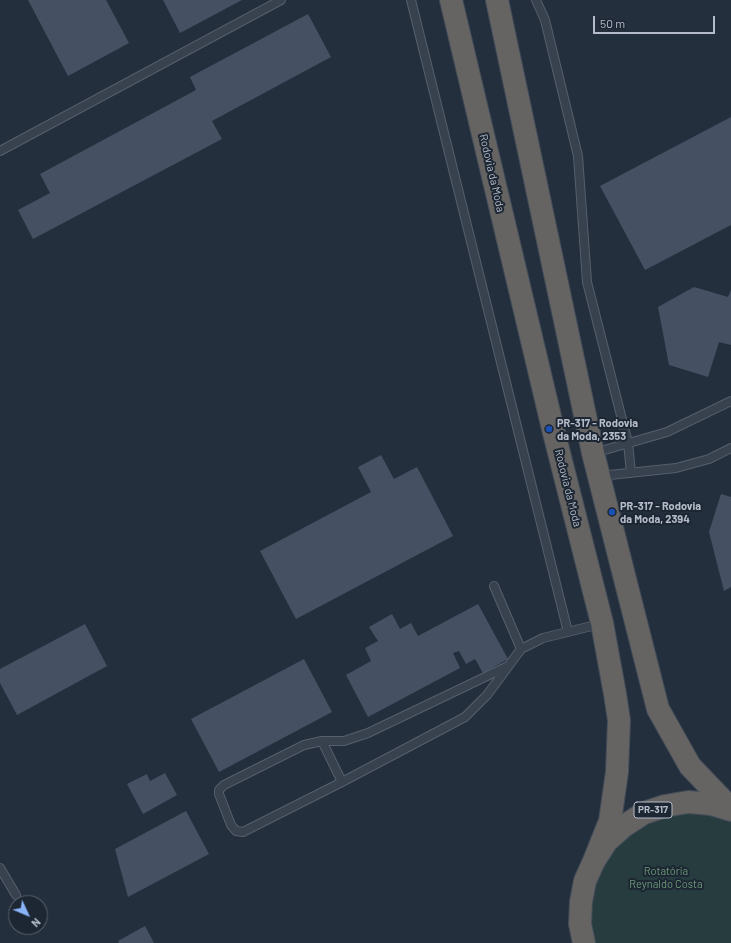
<!DOCTYPE html>
<meta charset="utf-8">
<style>
body{margin:0}
#map{position:relative;width:731px;height:943px;overflow:hidden;background:#242f3e;font-family:Barlow,sans-serif}
canvas{display:block}
.north{position:absolute;left:8px;top:895px;width:40px;height:40px;box-sizing:border-box;background:#1d2633;border:1px solid #59626f;border-radius:50%;rotate:134deg;font-size:11px;font-weight:700;line-height:16px;text-align:center;color:#b4bcc9}
.north::after{content:'';display:block;margin:auto;width:14px;height:18px;background:#8ab4f8;clip-path:polygon(50% 0,100% 100%,50% 72%,0 100%)}
.scale{position:absolute;left:593px;top:16px;width:122px;height:18px;box-sizing:border-box;border:2px solid #b4bcc9;border-top:0;padding-left:5px;font-size:12px;line-height:14px;white-space:nowrap;color:#b4bcc9;-webkit-text-stroke:3px #1d2633;paint-order:stroke}
</style>
<div id="map">
<canvas width="731" height="943"></canvas>
<div class="north">N</div>
<div class="scale">50 m</div>
</div>
<script>
const context = document.querySelector('canvas').getContext('2d');
context.lineJoin = 'round';
function paint(path, color) {
  context.fillStyle = color;
  context.fill(path, 'evenodd');
}
function shape(rows) {
  const path = new Path2D();
  for (const r of rows) {
    path.moveTo(r[0], r[1]);
    for (let i = 2; i < r.length; i += 2) path.lineTo(r[i], r[i + 1]);
  }
  return path;
}
function strokePath(path, color, width, dash) {
  context.strokeStyle = color;
  context.lineWidth = width;
  context.lineCap = dash ? 'butt' : 'round';
  context.setLineDash(dash || []);
  context.stroke(path);
}
function drawText(font, color, halo, rows, align = 'center') {
  context.font = font + ' Barlow,sans-serif';
  context.lineWidth = 4;
  context.setLineDash([]);
  context.textBaseline = 'middle';
  context.strokeStyle = halo;
  context.fillStyle = color;
  for (const [text, x, y, turn = 0] of rows) {
    context.save();
    context.translate(x, y);
    context.rotate((+turn || 0) * Math.PI / 180);
    context.textAlign = isNaN(turn) ? turn : align;
    if (halo) context.strokeText(text, 0, 0);
    context.fillText(text, 0, 0);
    context.restore();
  }
}
paint(shape([
 [731,810,731,943,584,943,585,881,644,813]
]), '#263c3f');
paint(shape([
 [28,0,106,0,129,43,68,76],
 [163,0,242,0,180,33],
 [308,14,331,57,212,121,222,139,33,239,18,210,50,193,40,174,196,90,190,77],
 [731,117,731,225,645,270,600,186],
 [694,287,728,297,731,290,731,345,719,342,708,377,669,365,658,307],
 [381,455,394,479,417,467,453,536,296,619,260,551,371,492,358,467],
 [721,494,731,497,731,587,724,591,709,532],
 [478,604,508,659,483,673,475,659,466,664,459,651,453,653,460,668,368,717,346,675,371,661,365,648,378,641,369,627,392,614,400,629,411,623,418,636],
 [85,624,107,666,17,715,0,683,0,669],
 [304,659,332,712,219,772,191,719],
 [165,773,177,795,143,814,127,784,147,774,150,781],
 [186,811,209,854,128,897,115,849],
 [145,926,154,943,119,943,118,941]
]), '#455162');
const service = shape([
 [411,0,568,632],
 [536,0,545,20,578,156,587,282,628,443,631,473],
 [0,151,281,0],
 [594,453,667,432,731,401],
 [600,476,676,468,709,459,731,448],
 [494,586,521,649],
 [506,667,368,733,344,741,322,741,304,745,224,785,219,790,219,794,231,825,236,831,243,832,342,782,465,717,487,695,521,649,543,638,600,624],
 [322,741,342,782],
 [0,868,16,895]
]);
const trunk = shape([
 [451,0,553,429,602,623,615,694,619,720,617,772,610,821,594,861],
 [497,0,593,453,658,709,690,766,731,809],
 [584,943,580,924,581,902,585,881,594,861,607,841,624,826,644,813,665,806,688,802,711,804,731,810]
]);
strokePath(service, '#565f6c', 10);
strokePath(trunk, '#434c59', 24);
strokePath(service, '#38414e', 8);
strokePath(trunk, '#656462', 22);
for (const [x, y, r, color] of [
 [549,429,4,"#1a4fb4"],
 [612,512,4,"#1a4fb4"]
]) {
  const dot = new Path2D();
  dot.arc(x, y, r, 0, 2 * Math.PI);
  context.fillStyle = color;
  context.fill(dot);
  strokePath(dot, '#1d2633', 1.5);
}
for (const [x, y, w] of [
 [653,810,38]
]) {
  const box = new Path2D();
  box.roundRect(x - w / 2, y - 8, w, 16, 3);
  context.fillStyle = '#1d2633';
  context.fill(box);
  strokePath(box, '#b4bcc9', 1);
}
drawText('bold 10px', '#b4bcc9', null, [
 ["PR-317",653,810]
]);
drawText('11px', '#b4bcc9', '#1d2633', [
 ["Rodovia da Moda",492,173,77],
 ["Rodovia da Moda",568,488,76]
]);
drawText('bold 11px', '#b4bcc9', '#1d2633', [
 ["PR-317 - Rodovia",557,423],
 ["da Moda, 2353",557,436],
 ["PR-317 - Rodovia",620,506],
 ["da Moda, 2394",620,519]
], 'left');
drawText('11px', '#6b9a76', '#1d2633', [
 ["Rotatória",666,871],
 ["Reynaldo Costa",666,884]
]);
</script>
